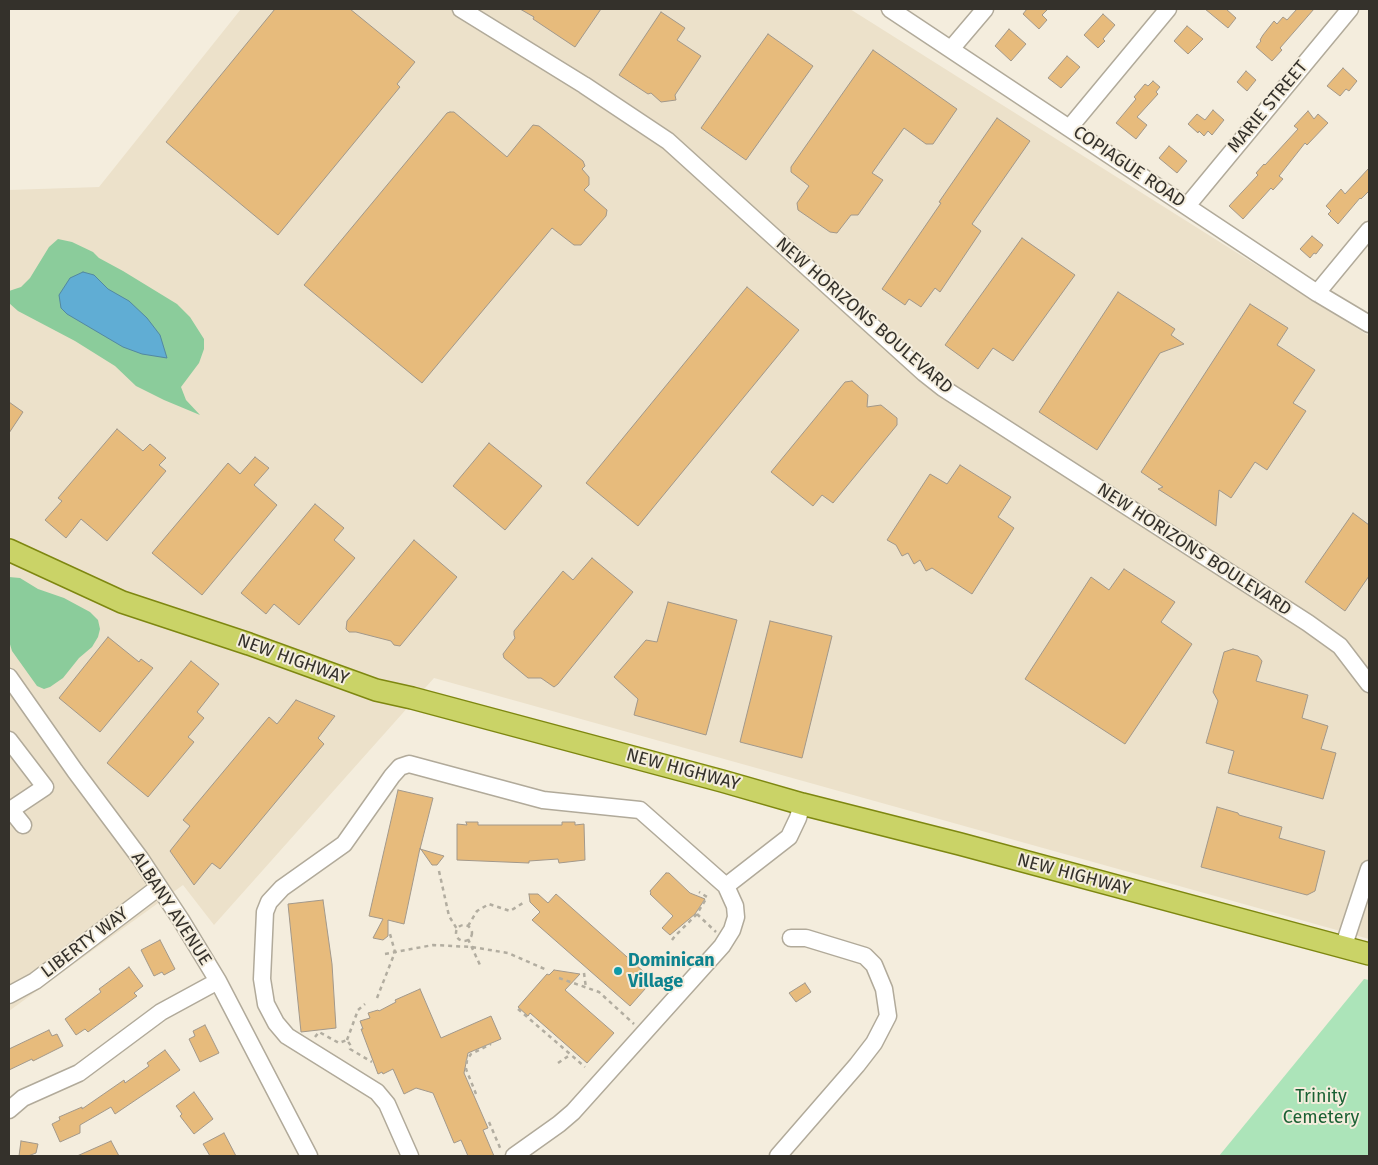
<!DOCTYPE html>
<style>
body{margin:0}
#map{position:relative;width:1378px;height:1165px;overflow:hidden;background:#f4eddd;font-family:"Fira Sans",sans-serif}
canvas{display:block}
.frame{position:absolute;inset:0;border:10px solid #34312b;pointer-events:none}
</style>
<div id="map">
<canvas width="1378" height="1165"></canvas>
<div class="frame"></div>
</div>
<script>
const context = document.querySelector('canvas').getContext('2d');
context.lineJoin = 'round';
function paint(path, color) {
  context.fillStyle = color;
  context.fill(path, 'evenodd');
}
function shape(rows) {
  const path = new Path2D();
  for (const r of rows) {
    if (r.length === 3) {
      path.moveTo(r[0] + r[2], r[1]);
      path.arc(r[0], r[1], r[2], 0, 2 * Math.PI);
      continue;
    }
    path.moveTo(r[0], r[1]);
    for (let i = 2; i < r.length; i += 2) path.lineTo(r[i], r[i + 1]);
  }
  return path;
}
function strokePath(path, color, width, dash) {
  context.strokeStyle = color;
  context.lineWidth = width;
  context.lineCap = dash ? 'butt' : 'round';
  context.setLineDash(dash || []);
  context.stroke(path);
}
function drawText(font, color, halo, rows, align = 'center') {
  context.font = font + ' "Fira Sans",sans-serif';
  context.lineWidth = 4;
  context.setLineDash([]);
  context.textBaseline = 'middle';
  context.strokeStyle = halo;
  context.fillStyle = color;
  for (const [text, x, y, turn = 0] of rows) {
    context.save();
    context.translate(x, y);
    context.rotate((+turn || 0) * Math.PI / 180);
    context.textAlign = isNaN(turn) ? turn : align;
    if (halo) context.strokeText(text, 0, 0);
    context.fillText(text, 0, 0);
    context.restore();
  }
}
paint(shape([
 [241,9,850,9,1369,336,1369,939,434,678,214,925,183,885,9,1011,9,190,99,187]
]), '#ece1ca');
paint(shape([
 [1364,979,1369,980,1369,1156,1219,1156]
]), '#ace4b9');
paint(shape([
 [58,239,72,242,93,252,99,258,123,271,177,304,190,317,204,339,204,349,199,363,181,387,186,400,200,415,164,400,136,386,115,366,75,341,18,311,9,303,9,291,21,287,30,278,49,247],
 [9,577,20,578,38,589,64,598,90,612,98,620,100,629,98,637,92,647,79,658,63,678,50,687,44,689,37,686,12,651,9,641]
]), '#8bcc9b');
const water = shape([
 [83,272,94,275,108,289,129,301,147,318,160,335,167,358,142,354,123,347,67,314,61,308,59,295,70,278,83,272]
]);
paint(water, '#60add4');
strokePath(water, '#5388a1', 1);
const building = shape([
 [275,9,350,9,415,62,397,84,400,87,278,235,166,142,275,9],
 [520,9,601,9,575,47,533,19,534,17,520,9],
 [1027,9,1048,9,1042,15,1047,20,1039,29,1023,14,1027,9],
 [1205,9,1226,9,1236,18,1228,28,1205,9],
 [1297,9,1314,9,1280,48,1282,50,1272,61,1256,47,1261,41,1260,40,1263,35,1274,21,1277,24,1283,17,1287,20,1297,9],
 [661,12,685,28,677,40,701,56,675,95,676,100,661,102,651,93,648,94,619,75,661,12],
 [1103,14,1115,25,1103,39,1105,41,1098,48,1084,35,1103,14],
 [1187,26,1203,39,1188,54,1174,41,1187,26],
 [1009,29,1026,44,1011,61,995,46,1009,29],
 [768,34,813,66,746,160,701,128,768,34],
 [873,50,957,109,933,144,926,144,904,128,872,173,883,180,858,215,851,215,837,233,830,232,798,210,797,203,809,186,791,172,791,167,873,50],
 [1067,56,1080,67,1061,88,1048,78,1067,56],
 [1343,68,1357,81,1349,91,1346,89,1340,96,1327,86,1343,68],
 [1246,71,1256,80,1247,91,1237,82,1246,71],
 [1153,81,1160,87,1156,92,1158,94,1137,117,1147,125,1136,139,1116,123,1136,99,1134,97,1145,84,1148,86,1153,81],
 [1213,110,1224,120,1212,135,1208,131,1204,136,1199,131,1198,133,1188,124,1197,114,1205,120,1213,110],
 [1308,111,1314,119,1318,114,1328,123,1307,145,1305,143,1279,176,1283,179,1273,190,1271,188,1243,219,1229,206,1258,175,1256,173,1264,164,1265,165,1298,129,1294,126,1308,111],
 [450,112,454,112,507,157,533,125,539,126,583,161,585,166,582,169,589,177,589,185,584,190,607,210,606,216,581,245,574,245,552,228,422,383,304,285,447,113,450,112],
 [997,118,1030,141,972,224,981,231,940,292,935,288,921,307,909,299,905,305,882,289,941,203,939,202,997,118],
 [1169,146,1187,161,1177,173,1159,158,1169,146],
 [1369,168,1369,191,1361,199,1360,198,1338,224,1328,214,1331,211,1326,206,1341,189,1345,194,1369,168],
 [1312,236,1323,245,1316,254,1314,253,1310,258,1300,249,1312,236],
 [1022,238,1075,275,1013,361,993,348,978,369,945,345,1022,238],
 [747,287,799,330,638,526,586,483,747,287],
 [1118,292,1175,329,1171,335,1184,344,1160,353,1097,450,1039,412,1118,292],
 [1250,304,1288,328,1277,345,1315,370,1293,403,1306,411,1267,470,1255,462,1231,498,1219,490,1216,526,1158,489,1163,487,1141,472,1250,304],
 [852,381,868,395,867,407,881,405,897,418,897,425,833,503,822,495,813,506,771,472,845,382,852,381],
 [9,402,23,412,9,433,9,402],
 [117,429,143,451,150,444,166,458,159,465,166,471,107,541,81,519,66,538,45,520,62,501,58,498,117,429],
 [489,443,542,486,505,530,453,486,489,443],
 [255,457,269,468,254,485,277,505,202,595,152,553,228,463,240,474,255,457],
 [960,465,1011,497,998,517,1014,528,972,594,932,568,926,571,920,560,914,564,908,553,902,556,896,545,887,540,930,474,947,484,960,465],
 [315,504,344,528,334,540,355,558,299,625,274,604,266,614,241,593,315,504],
 [1353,513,1369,525,1369,576,1345,611,1305,582,1353,513],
 [414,540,457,577,400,646,394,645,391,641,356,632,349,632,346,629,347,621,414,540],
 [592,558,633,592,558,684,554,687,541,678,528,678,504,658,503,654,515,638,514,635,514,631,563,571,573,580,592,558],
 [1124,569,1175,602,1161,622,1192,644,1125,744,1025,679,1091,577,1109,590,1124,569],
 [668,602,737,620,706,735,634,715,638,699,614,677,646,640,657,642,668,602],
 [770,621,832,636,802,758,740,742,770,621],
 [108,637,139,662,141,659,153,668,100,732,59,698,108,637],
 [1233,649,1258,656,1262,661,1256,681,1308,695,1302,718,1328,726,1321,749,1336,753,1323,799,1228,773,1234,751,1206,743,1218,701,1213,692,1224,652,1233,649],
 [191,661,219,684,197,712,204,718,188,737,194,742,148,797,107,763,191,661],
 [296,700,335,716,318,738,324,744,220,869,212,863,194,885,170,851,190,826,183,820,269,717,277,724,296,700],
 [398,790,433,798,420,849,444,856,437,865,432,865,420,848,404,924,388,920,388,936,383,940,373,938,383,919,369,916,398,790],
 [1217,807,1238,813,1239,815,1282,827,1279,838,1325,851,1315,891,1307,895,1201,867,1217,807],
 [466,822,478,822,478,825,562,825,562,822,575,822,575,825,584,824,585,860,559,863,558,859,529,861,529,863,457,860,457,824,467,825,466,822],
 [666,873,669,873,690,893,705,899,695,914,670,935,662,928,673,916,650,894,651,893,650,891,666,873],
 [529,894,538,894,548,903,556,894,653,980,630,1006,532,920,540,912,530,902,529,894],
 [323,900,332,964,336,1028,301,1032,288,904,323,900],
 [160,940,175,969,164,975,162,972,154,976,141,950,160,940],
 [129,967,143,986,134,993,137,996,88,1032,85,1029,76,1035,65,1019,101,992,99,989,129,967],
 [554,970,580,974,565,990,614,1033,587,1063,530,1013,528,1016,518,1007,547,974,549,975,554,970],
 [805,983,811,992,796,1002,789,993,805,983],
 [420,989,441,1038,491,1016,501,1039,468,1053,464,1073,488,1128,483,1130,494,1156,468,1156,461,1140,454,1143,433,1093,416,1088,404,1094,393,1069,383,1074,382,1072,378,1074,361,1029,363,1029,360,1021,370,1018,368,1013,378,1010,379,1011,396,1002,395,1000,420,989],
 [205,1025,219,1053,200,1062,189,1039,195,1036,193,1031,205,1025],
 [49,1030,52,1036,57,1034,63,1046,33,1061,32,1059,9,1070,9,1049,49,1030],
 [165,1050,180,1070,115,1114,111,1107,80,1125,80,1133,60,1142,52,1124,60,1120,59,1117,82,1107,82,1109,124,1080,125,1083,149,1066,147,1063,165,1050],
 [194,1092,213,1119,194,1134,180,1116,182,1114,176,1106,194,1092],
 [224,1133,236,1156,210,1156,203,1144,224,1133],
 [21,1141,38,1144,36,1153,28,1156,19,1156,21,1141],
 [111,1141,119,1156,77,1156,111,1141]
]);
paint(building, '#e7bb7c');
strokePath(building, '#a2988a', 1);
const minor = shape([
 [461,9,584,85,668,141,924,373,943,388,1308,623,1340,646,1369,684],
 [890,9,1317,293,1369,324],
 [951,49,985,9],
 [1070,127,1168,9],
 [1187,206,1350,9],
 [1317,293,1369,230],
 [9,677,75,771,140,858,181,920,218,981,309,1156],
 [9,740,45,787,9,811],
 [11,810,23,825],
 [726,886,789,837,798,818,802,804],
 [1343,948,1369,869],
 [9,995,35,981,159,887],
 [9,1110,23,1098,79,1073,161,1012,218,981],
 [410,1156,387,1104,377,1092,287,1036,276,1023,266,1004,262,979,265,912,269,902,282,888,344,844,392,776,400,767,409,764,543,800,640,810,726,886,735,906,736,917,732,930,722,946,573,1112,559,1124,514,1156],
 [778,1156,857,1065,874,1043,888,1016,884,989,874,965,865,956,806,938,791,938]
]);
const major = shape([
 [9,550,122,602,249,644,376,690,412,698,722,781,802,804,960,844,1369,954]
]);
strokePath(minor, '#b1aa9a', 19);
strokePath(major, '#7e8710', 24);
strokePath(shape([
 [439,871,449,916,457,929],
 [697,914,716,932],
 [464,933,8],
 [468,926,477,911,489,904,510,911,523,903],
 [468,939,480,965],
 [672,940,675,936,697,914,707,897,699,892],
 [385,954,433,945,472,947,508,953,547,970],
 [584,973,586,988],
 [559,978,599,992,634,1024],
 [377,998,395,952,390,934],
 [518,1009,585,1067],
 [315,1037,319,1032,339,1043,347,1040,351,1046,350,1049,372,1062],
 [347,1040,358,1010,365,1004],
 [558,1063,570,1055],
 [476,1094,466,1069,467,1060,471,1054,491,1044],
 [489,1122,501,1150]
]), '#b2ada0', 2.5, [4, 4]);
strokePath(minor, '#fff', 16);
strokePath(major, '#cad367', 21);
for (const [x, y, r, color] of [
 [618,971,5,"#0f9aa8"]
]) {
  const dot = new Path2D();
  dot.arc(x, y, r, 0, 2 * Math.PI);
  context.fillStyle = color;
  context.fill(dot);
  strokePath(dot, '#f4eddd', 2);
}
drawText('18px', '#34312b', '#f4eddd', [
 ["MARIE STREET",1268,107,-50],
 ["COPIAGUE ROAD",1129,167,34],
 ["NEW HORIZONS BOULEVARD",864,316,41],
 ["NEW HORIZONS BOULEVARD",1194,550,33],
 ["NEW HIGHWAY",293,660,20],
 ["NEW HIGHWAY",683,770,15],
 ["NEW HIGHWAY",1074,875,15],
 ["ALBANY AVENUE",171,909,57],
 ["LIBERTY WAY",85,943,-37]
]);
drawText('bold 18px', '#0d838f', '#f4eddd', [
 ["Dominican",628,961],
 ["Village",628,982]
], 'left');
drawText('18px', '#1b6134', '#f4eddd', [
 ["Trinity",1321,1097],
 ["Cemetery",1321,1118]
]);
</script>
